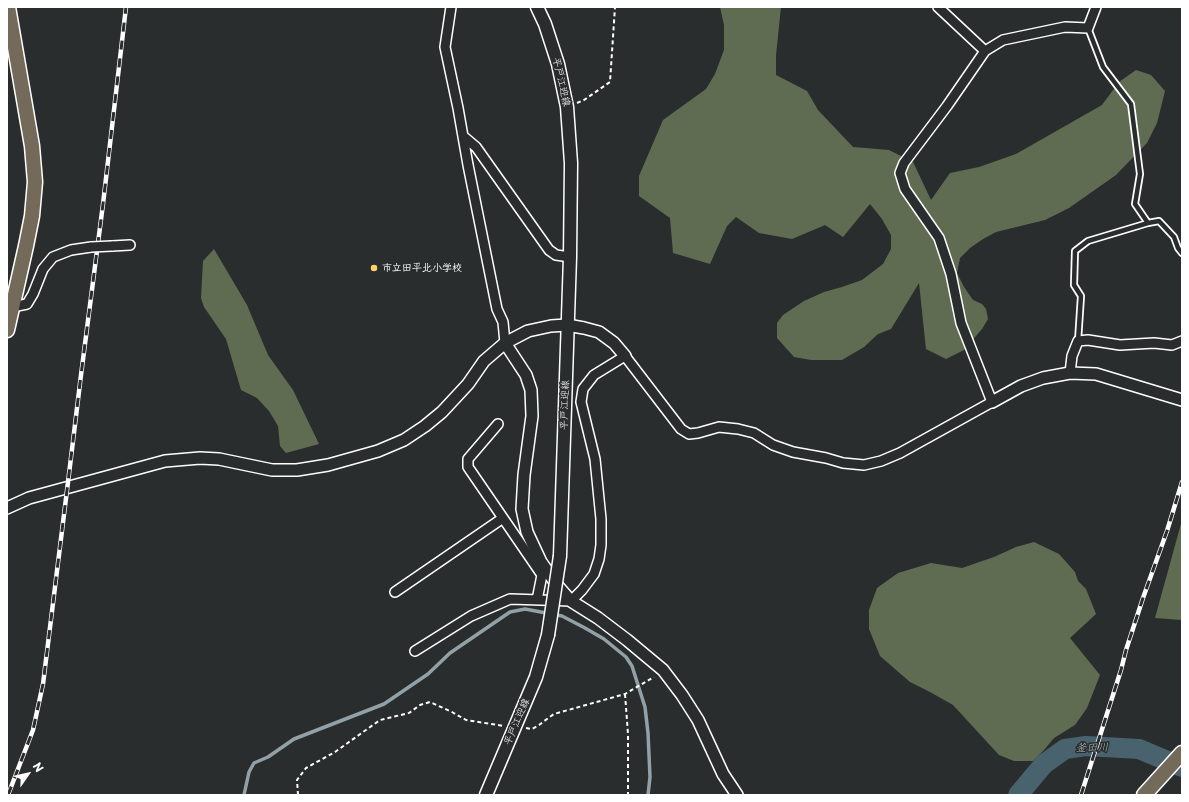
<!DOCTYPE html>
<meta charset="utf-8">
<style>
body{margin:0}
#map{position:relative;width:1189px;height:802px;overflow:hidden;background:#2a2d2e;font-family:"Playpen Sans",sans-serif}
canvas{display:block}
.frame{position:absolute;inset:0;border:8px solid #fff;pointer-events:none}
.north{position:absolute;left:8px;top:754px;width:40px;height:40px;-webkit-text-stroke:3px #2a2d2e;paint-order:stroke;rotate:56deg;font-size:11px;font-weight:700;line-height:16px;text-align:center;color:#fff}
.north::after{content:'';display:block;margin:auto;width:14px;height:18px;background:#fff;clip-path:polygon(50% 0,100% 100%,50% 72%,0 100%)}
</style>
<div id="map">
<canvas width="1189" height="802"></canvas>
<div class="frame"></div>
<div class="north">N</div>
</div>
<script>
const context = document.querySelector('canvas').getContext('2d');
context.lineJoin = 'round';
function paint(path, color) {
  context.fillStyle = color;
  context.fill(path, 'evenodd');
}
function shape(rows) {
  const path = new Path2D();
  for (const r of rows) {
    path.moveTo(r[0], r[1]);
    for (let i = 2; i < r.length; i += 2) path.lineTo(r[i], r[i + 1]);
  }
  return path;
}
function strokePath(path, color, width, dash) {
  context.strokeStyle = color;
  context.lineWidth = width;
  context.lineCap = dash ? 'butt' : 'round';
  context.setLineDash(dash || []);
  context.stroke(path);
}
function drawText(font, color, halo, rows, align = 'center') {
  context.font = font + ' "Playpen Sans","Klee One",sans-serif';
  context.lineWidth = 3;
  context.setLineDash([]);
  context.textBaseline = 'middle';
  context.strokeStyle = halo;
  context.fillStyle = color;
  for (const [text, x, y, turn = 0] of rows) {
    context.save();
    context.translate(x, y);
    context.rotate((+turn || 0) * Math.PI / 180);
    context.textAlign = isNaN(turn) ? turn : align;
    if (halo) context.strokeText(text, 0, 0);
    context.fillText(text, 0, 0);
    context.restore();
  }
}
paint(shape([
 [720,7,781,7,776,55,776,75,807,91,818,110,853,147,889,150,913,162,931,200,950,173,979,167,1016,154,1102,105,1119,82,1136,70,1151,75,1165,91,1157,123,1147,143,1116,175,1069,208,1045,220,996,232,983,239,970,248,960,258,957,273,964,287,973,300,982,304,986,309,988,319,982,329,964,350,946,359,926,349,919,283,891,329,878,334,864,347,842,360,811,360,794,357,777,338,777,323,783,315,804,301,824,292,842,287,862,280,883,264,891,249,891,235,882,219,870,204,843,237,825,225,792,239,759,233,736,217,727,226,710,264,673,253,670,218,639,196,639,176,663,120,706,89,715,74,724,50,724,25],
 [214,249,247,305,268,355,293,390,319,444,286,453,280,446,278,426,269,411,257,398,241,390,226,339,204,307,201,298,203,261],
 [1182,520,1182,620,1155,618],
 [1034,542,1059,554,1075,572,1078,581,1086,589,1096,614,1070,638,1100,675,1087,708,1075,725,1054,738,1044,750,1033,761,1014,761,999,755,953,705,930,692,910,682,880,656,869,629,869,610,877,588,898,573,931,563,962,568,994,557,1016,547]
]), '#606c52');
strokePath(shape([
 [244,795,249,772,254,763,268,757,294,739,384,704,428,674,450,653,510,612,525,609,562,616,585,628,604,639,626,657,632,666,645,707,648,733,650,777,648,795]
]), '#91a1a7', 3.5);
strokePath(shape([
 [1018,795,1044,764,1065,749,1086,746,1139,749,1182,767]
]), '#48636d', 20);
const service = shape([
 [1088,28,1103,67,1131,104,1140,174,1135,204,1148,223],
 [1078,341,1081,296,1074,285,1075,251,1088,241,1148,223,1159,221,1174,237,1178,248,1182,253]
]);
const minor = shape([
 [451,7,445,47,458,108,468,165,497,309,503,322,505,343],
 [938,7,985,51],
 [463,136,476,147,549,250,556,255,570,257],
 [112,246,130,245],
 [12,307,27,304,33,294,43,269,53,257,71,250,91,247],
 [1070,373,1072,356,1078,341,1088,340,1120,345,1154,343,1172,345,1182,341],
 [498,424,468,459,468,467,542,575,537,600],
 [395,592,503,518],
 [415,651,471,616,510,599,571,601,582,590,594,574,599,559,601,545,601,519,595,459,581,402,583,389,594,375,625,356,681,429,689,434,698,433,719,427,738,429,754,433,773,445,793,452,826,458,843,463,864,465,881,461,900,453,992,402,961,323,951,274,939,238,905,189,900,173,904,163,947,106,985,51,1003,40,1065,27,1088,28,1096,7]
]);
const tertiary = shape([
 [505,343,526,375,531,390,532,416,524,475,522,509,527,532,541,562,557,585,571,601,598,618,627,640,663,670,682,695,698,720,723,774,737,795],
 [992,402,1021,386,1043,378,1070,373,1096,374,1182,400],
 [7,508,29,498,165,461,200,458,219,459,272,470,297,470,328,465,378,451,404,440,425,426,442,412,468,384,484,361,505,343,528,331,551,326,567,325,584,328,599,332,614,343,625,356]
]);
const secondary = shape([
 [537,7,545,24,558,64,567,107,571,163,570,257,560,556],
 [486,795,536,677,548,635]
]);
const trunk = shape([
 [7,330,26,246,32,216,35,182,32,146,8,7],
 [1144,795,1182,753]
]);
strokePath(service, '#fff', 8);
strokePath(minor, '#fff', 12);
strokePath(tertiary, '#fff', 14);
strokePath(secondary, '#fff', 15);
strokePath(trunk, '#fff', 17);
strokePath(shape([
 [577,103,584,100,610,82,615,7],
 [625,694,628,734,628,795],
 [526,728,532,729,539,725,547,719,554,714,625,694,654,677],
 [298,795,297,780,306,768,335,752,380,720,409,713,420,705,430,702,452,712,466,720,504,726]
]), '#fff', 2, [4, 3]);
strokePath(service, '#2a2d2e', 4.5);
strokePath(minor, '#2a2d2e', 9);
strokePath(tertiary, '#2a2d2e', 11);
strokePath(secondary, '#2a2d2e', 12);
strokePath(trunk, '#746a5a', 14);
const rail = shape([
 [8,795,33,730,43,684,69,474,81,375,103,204,126,7],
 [1081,795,1121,670,1126,650,1143,598,1167,531,1182,482]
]);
strokePath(rail, '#fff', 4.5);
strokePath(rail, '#2a2d2e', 3, [9]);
const minorBridge = shape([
 [91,247,112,246]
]);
const secondaryBridge = shape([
 [548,635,560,556]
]);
strokePath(minorBridge, '#fff', 12, []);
strokePath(secondaryBridge, '#fff', 15, []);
strokePath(minorBridge, '#2a2d2e', 9);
strokePath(secondaryBridge, '#2a2d2e', 12);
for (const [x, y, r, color] of [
 [374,268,4,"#ffd166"]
]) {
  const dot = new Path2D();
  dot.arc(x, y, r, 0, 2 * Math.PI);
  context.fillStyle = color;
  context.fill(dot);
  strokePath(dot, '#2a2d2e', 1.5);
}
drawText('10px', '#fff', '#2a2d2e', [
 ["平戸江迎線",561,82,77],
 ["平戸江迎線",565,405,-88],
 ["平戸江迎線",517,722,-67]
]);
drawText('bold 10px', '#fff', '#2a2d2e', [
 ["市立田平北小学校",382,268]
], 'left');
drawText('italic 11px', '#adb9bd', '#2a2d2e', [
 ["釜田川",1092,748,-1]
]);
</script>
